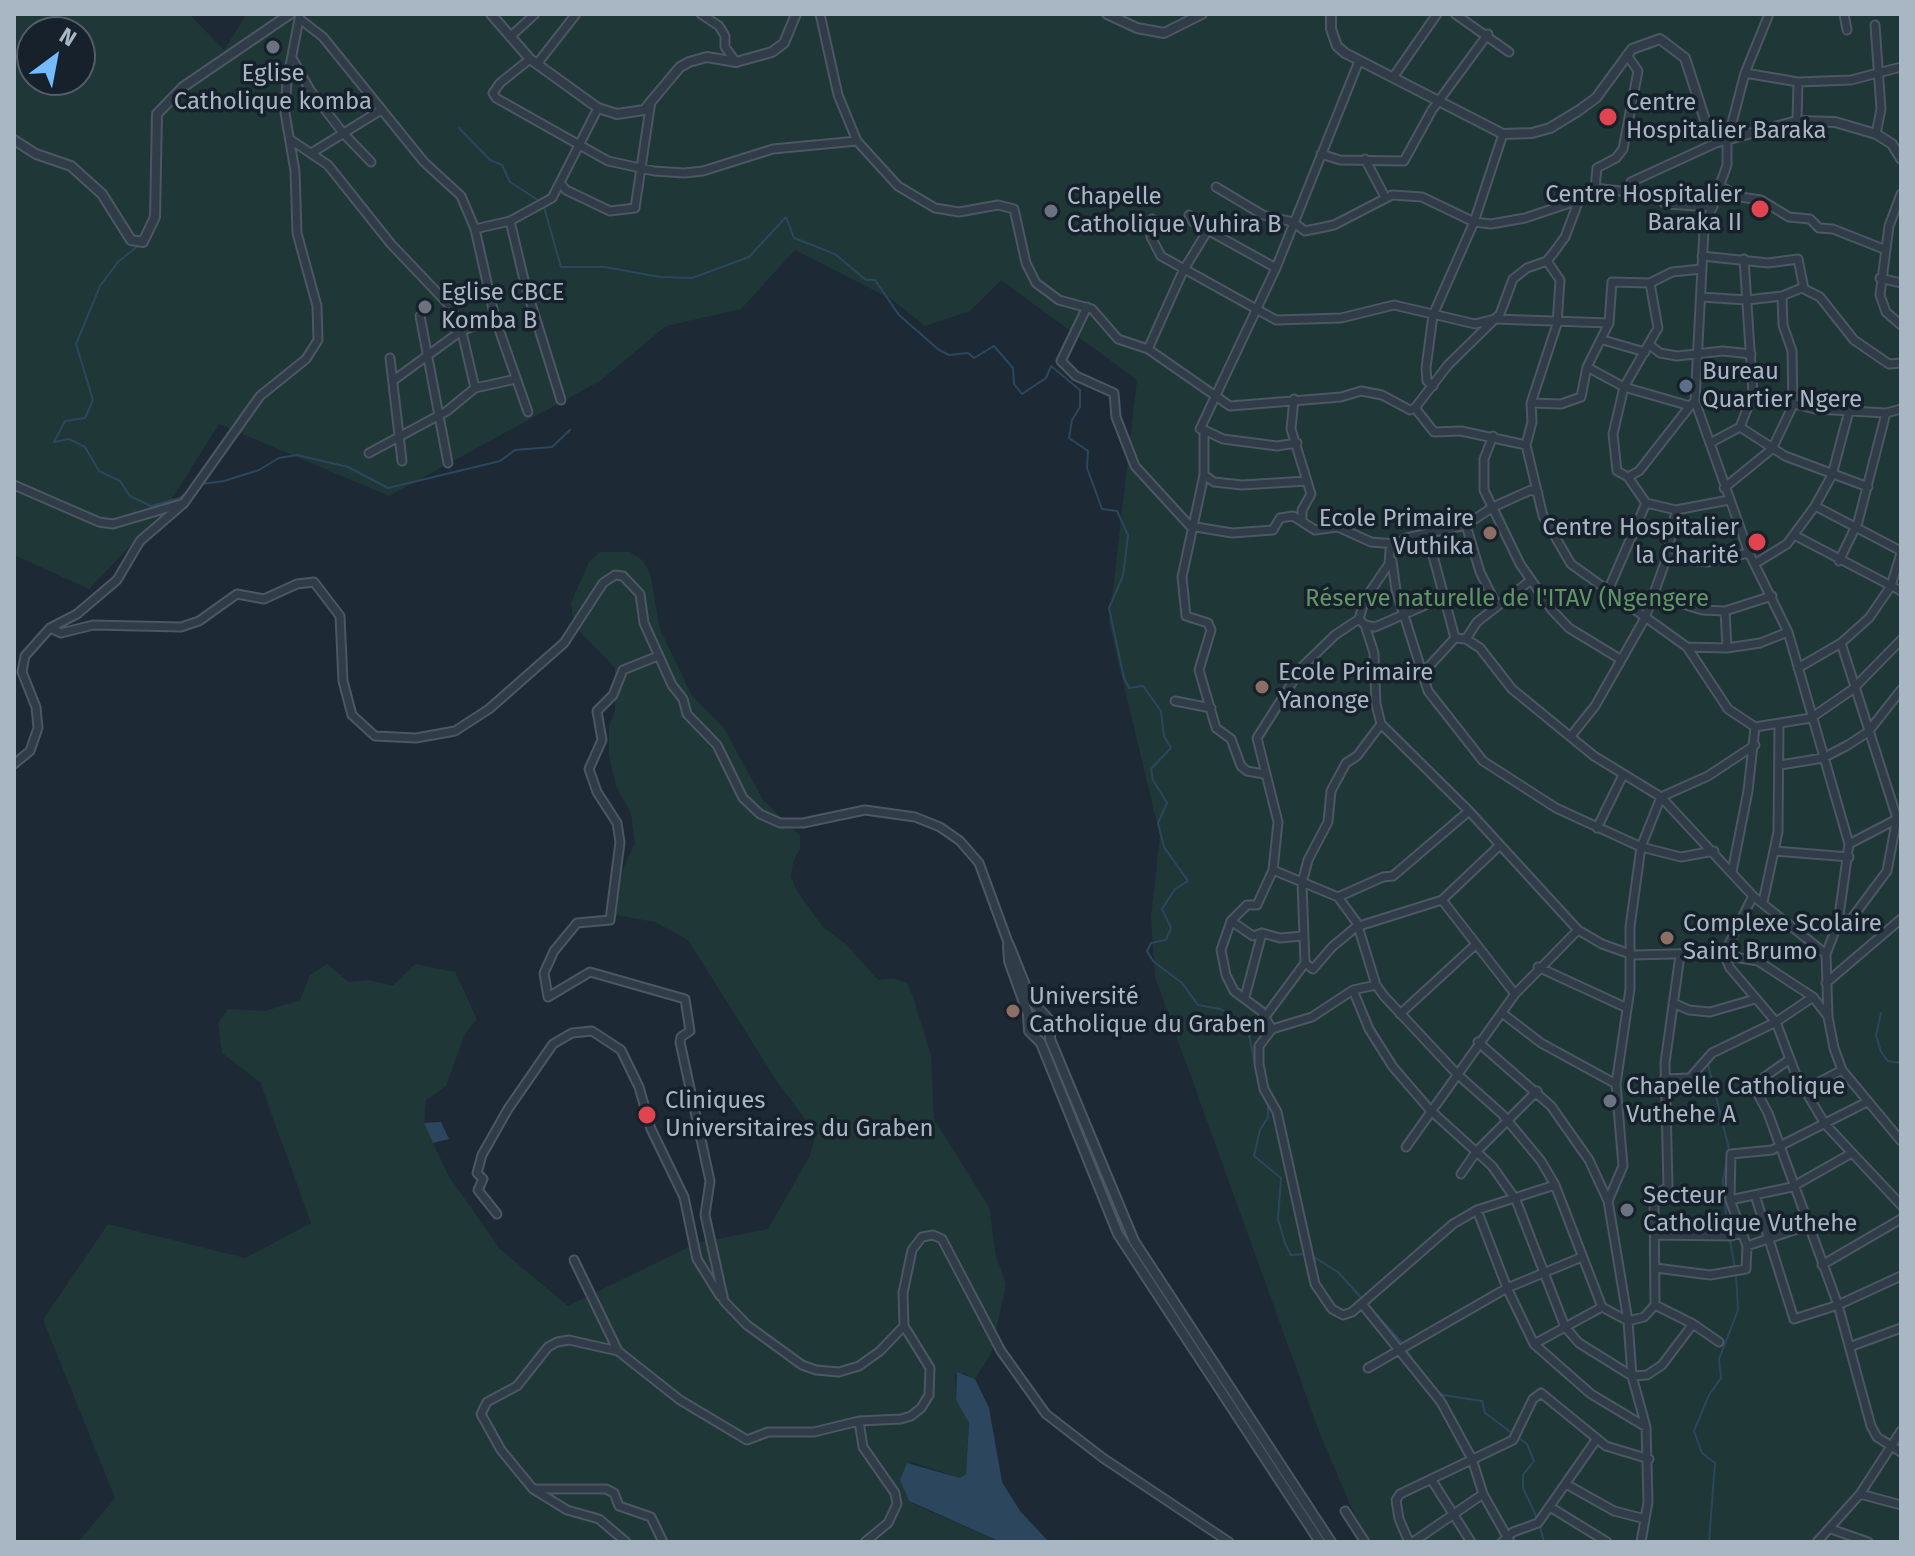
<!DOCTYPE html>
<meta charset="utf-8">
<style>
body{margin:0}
#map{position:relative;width:1915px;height:1556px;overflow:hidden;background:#1d2a36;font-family:"Fira Sans",sans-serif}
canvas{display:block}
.frame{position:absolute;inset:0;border:16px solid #a9b7c5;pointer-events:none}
.north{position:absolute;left:16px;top:16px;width:80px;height:80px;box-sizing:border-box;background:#16212b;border:2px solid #515d69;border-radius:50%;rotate:32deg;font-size:22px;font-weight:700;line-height:32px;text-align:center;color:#a9b7c5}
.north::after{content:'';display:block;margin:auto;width:28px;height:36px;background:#74baff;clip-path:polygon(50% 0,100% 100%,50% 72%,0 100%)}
</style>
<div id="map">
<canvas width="1915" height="1556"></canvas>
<div class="frame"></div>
<div class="north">N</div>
</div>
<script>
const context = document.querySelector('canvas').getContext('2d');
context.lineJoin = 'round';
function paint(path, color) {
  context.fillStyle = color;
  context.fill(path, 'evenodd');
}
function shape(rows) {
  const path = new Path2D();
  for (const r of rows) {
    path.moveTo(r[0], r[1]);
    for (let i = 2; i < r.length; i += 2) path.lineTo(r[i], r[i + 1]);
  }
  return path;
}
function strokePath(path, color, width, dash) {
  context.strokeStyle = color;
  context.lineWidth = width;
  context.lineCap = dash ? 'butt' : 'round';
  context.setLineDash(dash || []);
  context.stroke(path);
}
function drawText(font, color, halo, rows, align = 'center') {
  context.font = font + ' "Fira Sans",sans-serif';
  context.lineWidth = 7;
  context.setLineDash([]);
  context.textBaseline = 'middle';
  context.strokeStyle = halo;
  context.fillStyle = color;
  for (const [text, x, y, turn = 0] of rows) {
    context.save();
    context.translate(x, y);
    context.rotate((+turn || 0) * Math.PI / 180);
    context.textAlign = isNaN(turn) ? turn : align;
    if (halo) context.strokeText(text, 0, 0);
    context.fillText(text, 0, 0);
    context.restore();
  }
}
paint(shape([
 [14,14,189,14,224,50,247,14,1901,14,1901,1542,1366,1542,1320,1434,1155,977,1151,917,1160,836,1109,623,1137,380,1001,280,970,311,925,326,891,299,795,250,741,309,666,326,600,381,389,496,219,424,165,510,89,589,14,555],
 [32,32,80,32,80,80,32,80],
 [600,552,630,552,642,560,650,573,660,629,692,696,724,728,763,800,800,835,800,849,793,862,791,877,797,891,823,927,847,945,878,980,893,978,907,983,913,997,931,1055,934,1119,989,1207,996,1256,1006,1284,991,1354,975,1379,964,1373,955,1375,956,1400,969,1423,966,1474,960,1478,911,1462,902,1484,913,1504,1001,1542,78,1542,115,1498,43,1320,108,1224,245,1258,311,1223,260,1082,222,1053,218,1023,228,1009,265,1011,300,1000,310,975,327,964,349,982,369,980,393,986,415,964,455,972,477,1019,465,1034,446,1086,426,1100,424,1123,448,1175,500,1249,568,1306,697,1243,768,1229,810,1156,816,1133,778,1083,688,940,655,922,616,915,622,871,635,843,631,813,616,786,609,756,609,725,615,711,615,668,580,632,573,619,571,603,589,562]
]), '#1f3737');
paint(shape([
 [441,1122,449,1139,433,1143,424,1123],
 [957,1372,975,1379,989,1408,1002,1482,1020,1511,1049,1542,1001,1542,909,1501,900,1480,907,1463,960,1478,966,1474,969,1423,956,1400]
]), '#2c475d');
strokePath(shape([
 [459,128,490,160,502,165,510,182,541,202],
 [544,207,561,267,605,267,660,277,692,278,749,257,786,217],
 [786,217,794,238,835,254,866,280,875,280,899,315,939,350,949,355,968,353,974,358,994,346,1013,368,1014,384,1022,394,1046,378,1051,366,1080,390,1080,407,1072,420,1069,438,1088,451,1087,468,1102,509,1117,511,1128,535,1123,576,1109,608,1124,678,1129,688,1143,686,1161,711,1164,736,1171,748,1151,769,1153,780,1167,803,1158,823,1164,847,1188,881,1175,889,1162,909,1171,928,1166,940,1151,943,1147,951,1153,961,1182,983,1198,1005,1220,1009,1239,1020,1248,1030,1260,1088],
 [139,245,118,262,100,286,76,344,93,400,85,418,65,421,54,442,69,439,85,447,99,471,120,481,130,496,151,506,180,498,189,490],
 [202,484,224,481,259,470,279,458,297,455,348,467,388,488,500,461,515,450,552,447,570,430],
 [1881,1013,1876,1035,1881,1052,1888,1061,1901,1063],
 [1708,1064,1729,1149,1723,1180,1728,1234],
 [1268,1104,1268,1117,1260,1130,1254,1156,1281,1178,1278,1219,1285,1243,1291,1255,1306,1254],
 [1730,1240,1735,1269],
 [1312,1256,1338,1272,1404,1345],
 [1407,1351,1421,1372],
 [1435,1390,1443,1395,1482,1401,1485,1413,1527,1444,1534,1461,1523,1475,1523,1488,1537,1518],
 [1539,1524,1544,1542],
 [1709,1542,1715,1463,1702,1453,1694,1431,1709,1395,1721,1378,1719,1359,1738,1310,1736,1275]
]), '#2c475d', 2);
const minor = shape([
 [701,14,719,26,725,36,725,47,736,62],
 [820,14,838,95,857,141,898,186,935,208,959,212,998,205,1014,209,1026,263,1036,283,1059,300,1092,309,1118,339,1148,349,1230,406,1341,397,1361,391,1382,395,1410,410,1415,408,1434,432,1461,431,1526,445],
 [1455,14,1509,52],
 [1769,14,1745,73,1727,142,1727,165,1704,230,1695,401,1749,553,1788,632,1849,844,1838,923,1826,954,1828,1017,1834,1048,1842,1070,1901,1141],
 [1844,14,1847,30],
 [301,20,323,37,424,162,461,196,475,229,495,318,528,412],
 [1875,25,1881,109,1876,134],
 [510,37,535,14],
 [292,58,310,90,343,133,371,162],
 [530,59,500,83,493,93,496,98,608,161,654,171,684,173,703,171,773,149,857,141],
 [537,64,576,14],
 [1745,73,1798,82,1851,80,1901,67],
 [1394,76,1437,14],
 [1797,121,1798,82],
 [291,140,328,165,391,244,450,306,461,328,475,388],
 [313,152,381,110],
 [1321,154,1340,160,1404,161,1432,110,1488,34],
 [1365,159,1385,197],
 [561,184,566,190,610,211,635,208,651,101],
 [1720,186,1740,197,1761,200,1789,217,1810,219,1819,228,1833,229,1886,250],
 [1216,187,1263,215,1293,222,1305,231,1334,225,1392,195,1422,197,1474,222,1491,224,1525,218,1579,200],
 [1595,188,1654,195,1666,204,1713,207],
 [1626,192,1631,182,1718,142],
 [1901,194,1889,226,1880,295,1886,312,1901,325],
 [1189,215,1193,222,1276,268],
 [1152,219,1151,237,1161,256,1276,320,1341,318,1394,305,1475,324,1495,319,1609,323],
 [510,221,525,284,561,400],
 [475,229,510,221,552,198,598,108],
 [1702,256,1768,263,1798,259,1804,289,1820,297,1854,340,1889,364,1901,363],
 [1547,261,1560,280,1557,324,1531,403,1532,422,1526,445,1543,516,1571,564,1687,647,1728,709,1755,727,1811,718,1853,689,1901,640],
 [1880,278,1901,283],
 [1650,283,1658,328,1624,387,1613,434,1617,471,1628,477,1646,503,1676,510,1729,500],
 [1701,297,1747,300,1782,296,1804,287],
 [1087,307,1061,361,1076,376,1114,393,1116,417,1135,466,1190,526,1232,533,1273,530,1280,518,1293,516,1315,530,1338,527,1371,542,1396,544],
 [420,316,448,463],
 [1603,340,1645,352],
 [1651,346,1660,353,1677,356,1723,351,1751,354],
 [1148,349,1183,271,1208,230],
 [390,358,402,461],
 [1587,367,1624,387,1690,406,1695,401],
 [394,380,461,331,495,318],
 [1433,386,1427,381,1426,368,1433,315,1474,222,1503,134],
 [1753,394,1815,409,1886,413,1901,409],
 [1294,399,1291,429,1311,494,1302,510,1302,521],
 [1531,403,1561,404,1581,397,1587,367,1609,323,1612,282,1650,283,1672,272,1701,269],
 [1415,408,1448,365,1500,314,1513,279,1527,268,1547,261,1554,252,1565,237,1579,200,1595,188,1597,168,1616,158,1623,149,1638,71,1627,55],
 [1740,427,1785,456,1868,487],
 [1204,430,1223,439,1277,446,1297,443],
 [1493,436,1484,459,1484,490,1520,564,1552,610,1569,628,1620,659],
 [1712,442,1740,427,1753,394,1744,259],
 [369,453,447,411,475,388,516,379],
 [1204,475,1214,482,1242,485,1307,481],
 [1628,477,1639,471,1690,406],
 [14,485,99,522,113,524,181,504],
 [1724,488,1772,449,1793,405,1792,351,1783,325,1782,296],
 [1538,493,1531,490,1493,507,1466,525,1406,538,1390,550,1389,564,1365,599,1359,619,1365,625,1374,653,1376,704,1381,724,1469,811,1578,930,1602,944,1633,955,1710,953,1758,961,1813,997,1827,1015],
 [1815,506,1901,551],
 [1466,525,1480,572,1497,606],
 [1427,533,1455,638],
 [1794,535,1901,591],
 [1667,557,1707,562,1749,553],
 [1392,561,1396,590,1428,691,1483,761,1556,808,1641,847,1681,857,1714,851],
 [1839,561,1858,522,1886,413],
 [1756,563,1787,544,1815,506,1832,475,1849,411],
 [1607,593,1646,503],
 [1654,595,1702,610,1725,611,1772,596],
 [1725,611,1727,648],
 [1359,619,1335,635,1302,667,1257,738,1278,822,1273,870,1257,905,1247,905,1231,921,1221,950,1226,975,1234,991,1261,1011,1272,1029,1259,1046,1259,1064,1264,1089,1277,1112,1315,1284,1332,1309,1343,1315,1352,1312,1453,1224,1477,1210,1555,1185],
 [1365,625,1375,627,1444,597],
 [50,628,61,633,93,625,181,627,199,621,237,594,264,599,297,584,314,582,340,616,343,681,352,715,375,736,416,738,455,731,489,709,564,643,603,583,615,575,623,576,640,594,644,623,672,685,683,699,687,714,717,745,743,798,760,814,780,823,803,823,865,810,915,817,940,827,960,841,979,863,1009,945],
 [1466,639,1480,648,1512,689,1594,756,1661,797,1753,896,1826,954],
 [1687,647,1727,648,1760,643,1788,632],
 [658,656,623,670,613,695,597,711,602,740,589,769,597,792,617,823,620,842,610,920,577,923,554,951,544,973,548,997,590,972,685,999,690,1031,681,1037,680,1042,710,1181,705,1215,724,1301,747,1325,802,1365,816,1370,839,1372,859,1366,880,1351,904,1326],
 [1798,668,1841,643,1869,618,1891,586,1901,553],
 [1422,674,1455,638,1466,639,1477,622,1531,580],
 [1175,701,1211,708],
 [1571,736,1595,706,1645,618,1667,557,1676,510],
 [14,764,30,751,38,728,36,707,22,672,25,656,50,628,77,614,117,580,140,541,184,503,260,396,306,359,318,340,317,306,297,233,295,171,285,113,287,81,300,14],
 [1780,765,1823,758,1848,745,1868,732,1901,690],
 [1264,774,1247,771,1241,766,1231,739,1216,728,1199,670,1211,630,1208,623,1186,616,1182,577,1204,475,1204,430,1200,429,1276,268,1359,61],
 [1597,828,1622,777],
 [1849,844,1897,819],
 [1775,851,1849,857],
 [1273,870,1338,897,1357,923,1376,985,1384,996,1457,1074,1502,1114,1541,1161,1555,1185,1602,1307,1628,1321,1644,1317,1655,1305,1654,1196,1668,1187,1665,1063,1680,955],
 [1732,872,1748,791,1755,727],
 [1753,896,1724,954,1730,968,1776,1022,1796,1075,1825,1124,1901,1205],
 [1338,897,1383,877,1393,876,1469,811],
 [1442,900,1515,994],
 [1763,902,1778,832,1779,725],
 [1231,921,1253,936,1262,933,1280,938,1303,936],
 [1838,923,1852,918,1887,871,1897,818,1841,643],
 [1305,963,1313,969,1332,947,1356,927,1442,900,1500,845],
 [1538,967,1627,1008],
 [1826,983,1901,919],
 [1353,990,1369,1029,1393,1067,1430,1110,1492,1166,1516,1200,1565,1327,1579,1343,1632,1376,1647,1375,1662,1365,1693,1324],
 [1245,997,1262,933],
 [1673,1003,1689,1010,1710,1012,1755,999],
 [1502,1013,1541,1043,1616,1084],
 [1400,1014,1474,946],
 [1265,1017,1305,963,1302,883,1308,860,1328,822,1331,791,1346,763,1357,756,1381,724],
 [1272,1029,1312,1017,1353,990,1376,985],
 [1478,1042,1551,1106,1589,1160,1608,1201],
 [1790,1059,1753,1085,1768,1113,1838,1305,1871,1426,1877,1437,1901,1452],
 [1664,1079,1690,1078,1712,1053,1776,1022,1813,997],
 [1806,1089,1842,1070],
 [1406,1147,1515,994,1578,930],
 [1461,1174,1476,1152,1537,1091],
 [1755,1195,1794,1319,1838,1305,1901,1276],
 [1730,1200,1792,1187,1852,1153],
 [1477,1210,1507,1288,1534,1344,1591,1394,1646,1427],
 [497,1214,478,1190,483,1179,477,1173,482,1155,508,1109,553,1044,572,1033,592,1031,621,1050,639,1087,651,1129,684,1197,697,1259,720,1296],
 [1655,1235,1731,1236,1742,1233],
 [1747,1246,1806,1226],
 [574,1260,618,1351,680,1400,747,1440,768,1432,814,1432,859,1421,901,1419,911,1416,921,1408,929,1395,930,1368,904,1326,903,1293,912,1250,922,1237,933,1235,942,1239,1001,1351,1046,1414,1103,1458,1229,1542],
 [1822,1265,1901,1219],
 [1656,1268,1710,1275,1746,1269,1747,1246,1730,1200,1731,1154,1772,1150,1867,1102],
 [1362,1304,1441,1402,1472,1459,1483,1494,1510,1542],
 [1655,1305,1693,1324,1719,1342],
 [1534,1344,1602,1307],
 [1852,1346,1901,1328],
 [618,1351,569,1340,557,1342,548,1347,517,1386,487,1402,481,1414,501,1450,533,1489,567,1510,599,1519,626,1542],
 [1368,1368,1507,1288,1582,1257],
 [859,1421,863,1447,895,1493,897,1504,888,1523,865,1542],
 [1431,1479,1471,1542],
 [1566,1484,1614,1511,1645,1519],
 [535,1489,606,1489,614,1493,619,1506,651,1517,663,1542],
 [1860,1494,1901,1505],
 [1550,1507,1607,1542],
 [1345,1511,1365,1542],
 [1831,1529,1868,1542],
 [1409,1542,1399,1519,1396,1500,1400,1494,1513,1440,1533,1399,1541,1393,1606,1446,1649,1459],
 [1413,1542,1483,1494],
 [1502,1542,1513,1532,1538,1523,1596,1440],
 [1641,1542,1648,1502,1646,1427,1632,1376,1628,1321,1608,1201,1623,1166,1616,1084,1630,989,1630,927,1641,847,1661,797,1708,776,1755,745],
 [1817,1542,1860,1494,1901,1431]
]);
const tertiary = shape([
 [491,14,530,59,598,108,617,114,644,110,680,67,689,62,707,57,736,62,772,52,784,43,796,14],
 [1107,14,1137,28,1164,33,1202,14],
 [1331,14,1331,29,1337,46,1345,53,1503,134,1532,133,1550,128,1578,111,1596,98,1632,49,1660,39,1685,58,1707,126,1718,142,1797,121,1835,122,1876,134,1892,144,1901,159],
 [14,140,36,154,71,166,102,194,131,240,143,242,155,217,157,114,183,87,290,14],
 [1009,945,1031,1000,1050,1021,1050,1039,1134,1241,1331,1542],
 [1008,946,1009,961,1028,1014,1029,1031,1041,1043,1118,1234,1320,1542]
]);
strokePath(minor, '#4b5762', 11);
strokePath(tertiary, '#4b5762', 12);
strokePath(minor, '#303c47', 7);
strokePath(tertiary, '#303c47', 8);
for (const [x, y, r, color] of [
 [273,47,8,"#6b7280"],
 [1608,117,10,"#e0444e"],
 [1760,209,10,"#e0444e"],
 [1051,211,8,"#6b7280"],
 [425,307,8,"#6b7280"],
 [1686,386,8,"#5c6f8a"],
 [1490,533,8,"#8d6e63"],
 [1757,542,10,"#e0444e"],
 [1262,687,8,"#8d6e63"],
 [1667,938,8,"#8d6e63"],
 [1013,1011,8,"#8d6e63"],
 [1610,1101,8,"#6b7280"],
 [647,1115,10,"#e0444e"],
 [1627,1210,8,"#6b7280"]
]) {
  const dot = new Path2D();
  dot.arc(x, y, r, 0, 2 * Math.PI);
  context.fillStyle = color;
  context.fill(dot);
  strokePath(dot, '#16212b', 3);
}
drawText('24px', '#a9b7c5', '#16212b', [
 ["Eglise",273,74,"center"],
 ["Catholique komba",273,102,"center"],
 ["Centre",1626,103],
 ["Hospitalier Baraka",1626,131],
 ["Centre Hospitalier",1742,195,"right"],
 ["Baraka II",1742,223,"right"],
 ["Chapelle",1067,197],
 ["Catholique Vuhira B",1067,225],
 ["Eglise CBCE",441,293],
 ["Komba B",441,321],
 ["Bureau",1702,372],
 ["Quartier Ngere",1702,400],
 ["Ecole Primaire",1474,519,"right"],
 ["Vuthika",1474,547,"right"],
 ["Centre Hospitalier",1739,528,"right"],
 ["la Charité",1739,556,"right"],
 ["Ecole Primaire",1278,673],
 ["Yanonge",1278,701],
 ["Complexe Scolaire",1683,924],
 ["Saint Brumo",1683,952],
 ["Université",1029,997],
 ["Catholique du Graben",1029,1025],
 ["Chapelle Catholique",1626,1087],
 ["Vuthehe A",1626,1115],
 ["Cliniques",665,1101],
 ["Universitaires du Graben",665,1129],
 ["Secteur",1643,1196],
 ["Catholique Vuthehe",1643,1224]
], 'left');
drawText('24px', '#609666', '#16212b', [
 ["Réserve naturelle de l'ITAV (Ngengere",1507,599]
]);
</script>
